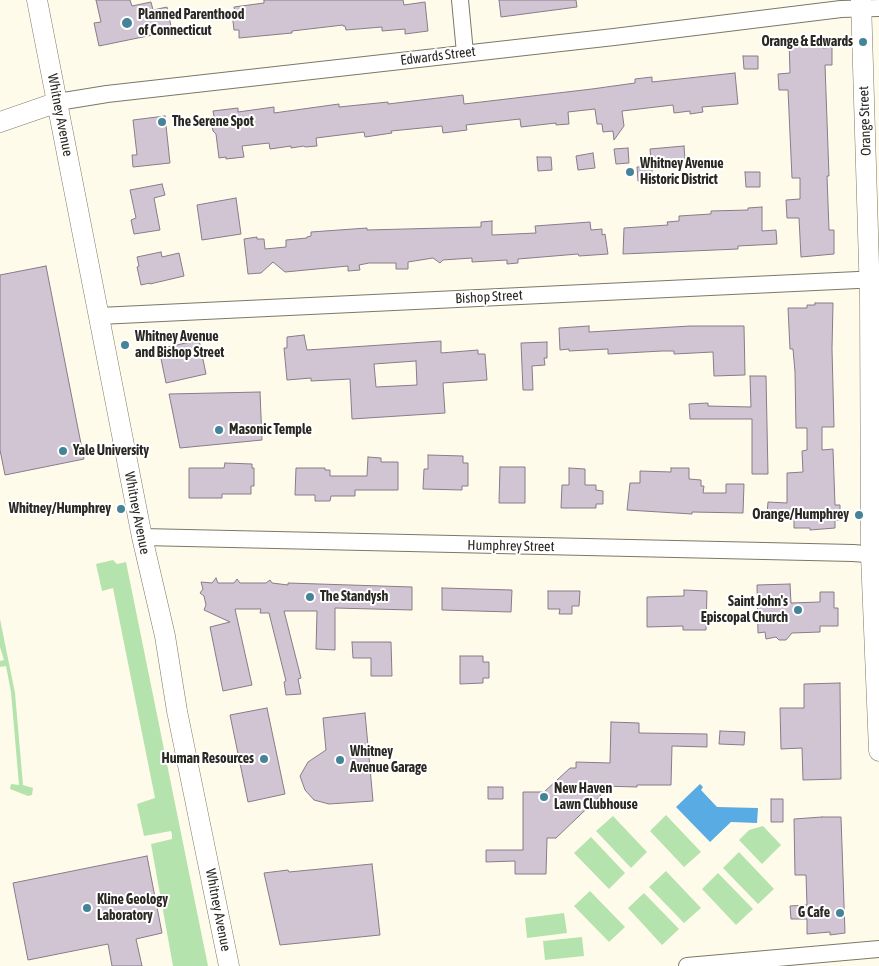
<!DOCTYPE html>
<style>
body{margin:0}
canvas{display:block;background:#fffbea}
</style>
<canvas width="879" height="966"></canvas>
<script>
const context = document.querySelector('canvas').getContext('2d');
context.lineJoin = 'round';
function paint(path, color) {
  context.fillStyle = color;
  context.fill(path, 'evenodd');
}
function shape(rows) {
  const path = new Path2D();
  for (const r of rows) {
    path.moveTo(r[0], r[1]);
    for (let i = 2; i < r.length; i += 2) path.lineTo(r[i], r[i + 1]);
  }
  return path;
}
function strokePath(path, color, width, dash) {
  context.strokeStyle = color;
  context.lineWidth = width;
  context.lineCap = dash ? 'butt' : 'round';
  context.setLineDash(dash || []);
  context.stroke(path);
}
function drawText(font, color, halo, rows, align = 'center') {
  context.font = font + ' "Asap Condensed",sans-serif';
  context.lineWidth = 4;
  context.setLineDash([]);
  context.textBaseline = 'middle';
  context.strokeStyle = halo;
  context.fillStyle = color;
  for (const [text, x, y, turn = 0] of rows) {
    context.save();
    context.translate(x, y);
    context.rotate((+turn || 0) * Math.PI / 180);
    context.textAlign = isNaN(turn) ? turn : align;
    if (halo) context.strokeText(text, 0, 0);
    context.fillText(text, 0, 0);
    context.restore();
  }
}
paint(shape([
 [113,560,117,564,126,562,208,966,173,966,151,844,172,839,172,835,171,831,144,836,137,804,155,798,113,588,102,591,96,564],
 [0,619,15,693,23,785,33,788,32,795,28,796,10,789,11,784,19,785,11,692,6,666,0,667,0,661,4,660,0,647],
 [666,815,701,852,684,867,650,831],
 [613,816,647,852,631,868,596,831],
 [763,826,781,845,762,864,739,840,749,830],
 [591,837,625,873,609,889,574,853],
 [739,852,774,889,758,904,723,868],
 [666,871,701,908,684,923,649,887],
 [718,873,753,909,736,925,702,889],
 [590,891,625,927,609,942,574,906],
 [644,893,679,929,662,945,628,908],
 [564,913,567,933,527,938,525,918],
 [582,937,584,956,545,960,543,941]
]), '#b5e3ad');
paint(shape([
 [700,784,703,787,701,790,717,807,758,808,757,823,731,822,710,842,676,807]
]), '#58abe3');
const building = shape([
 [96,0,130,0,132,6,151,2,153,10,167,7,172,31,99,46,94,23,101,22,96,0],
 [264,0,403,0,404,5,425,2,428,31,405,34,405,29,382,31,382,27,346,30,345,26,343,26,343,25,292,31,292,33,239,38,239,30,234,30,232,13,235,13,234,7,264,3,264,0],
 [499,0,576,0,577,7,501,17,499,0],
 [823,39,823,48,832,47,832,65,825,65,829,176,827,176,829,230,834,230,834,254,801,257,799,218,787,218,786,200,800,199,800,178,792,178,788,90,779,90,778,74,790,73,789,40,823,39],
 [743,56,758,56,758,69,744,69,743,56],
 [735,73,738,104,702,107,703,112,690,114,690,111,674,113,673,105,622,111,624,126,614,140,613,131,603,132,602,124,597,124,595,109,568,112,569,124,556,125,556,123,521,127,520,119,466,125,467,130,443,133,442,126,391,131,392,133,365,137,364,132,316,138,317,146,305,147,304,146,291,148,291,146,270,149,269,143,242,146,244,157,226,159,226,157,219,158,216,134,213,131,212,125,215,122,213,111,238,108,238,112,274,107,274,113,339,104,339,107,388,102,388,104,463,95,464,104,592,89,635,83,635,79,652,77,652,82,735,73],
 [165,116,170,163,133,167,132,155,137,155,133,120,165,116],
 [684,146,685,160,651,163,650,149,684,146],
 [628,148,629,163,616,164,614,149,628,148],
 [593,153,595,168,578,170,576,156,593,153],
 [537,157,551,157,552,170,538,171,537,157],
 [652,166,652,180,638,181,637,167,652,166],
 [745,172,760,172,760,187,746,187,745,172],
 [162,184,165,195,154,198,160,230,134,234,131,220,136,218,130,190,162,184],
 [236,198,241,234,202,240,197,205,236,198],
 [762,207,762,231,776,230,777,244,738,246,738,249,623,254,624,228,668,225,667,222,679,221,679,216,711,214,711,211,748,210,748,208,762,207],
 [492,221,492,235,536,233,535,226,590,222,591,230,602,229,602,235,605,234,608,254,579,256,578,254,518,259,518,263,507,264,507,260,472,262,472,258,443,260,440,263,433,258,408,262,408,269,396,269,396,263,369,263,359,265,360,270,348,271,348,266,285,272,273,262,261,273,248,274,244,239,257,237,257,239,264,239,265,249,286,247,286,240,307,238,307,237,311,236,311,232,367,228,367,230,481,227,481,222,492,221],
 [161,252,162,257,179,253,184,276,150,284,150,283,141,285,137,267,139,266,137,257,161,252],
 [46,266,84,459,5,475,0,450,0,275,46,266],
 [815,303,833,303,832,349,834,427,822,427,822,450,833,449,835,505,840,505,840,520,835,520,835,528,810,530,810,528,794,528,794,517,767,515,768,502,787,503,787,473,803,472,802,451,807,450,807,428,796,428,795,372,793,349,790,349,788,308,807,308,807,305,815,305,815,303],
 [589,326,589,332,690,326,744,326,745,375,714,376,713,352,674,354,674,351,662,351,608,354,608,349,569,351,569,349,560,350,559,328,589,326],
 [304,335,307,350,441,341,441,353,478,350,478,354,485,354,487,380,443,383,445,413,352,419,350,379,311,381,311,378,287,380,284,348,287,348,287,337,304,335],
 [416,361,417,385,376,387,374,364,416,361],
 [199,340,206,374,166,383,159,349,199,340],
 [547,342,547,358,544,358,545,365,532,366,533,390,523,390,521,343,547,342],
 [750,376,766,376,768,474,752,474,752,419,690,419,689,404,708,403,708,406,751,407,750,376],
 [260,392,262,440,180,448,169,394,260,392],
 [428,455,463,456,463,463,468,463,468,486,462,486,462,490,423,489,424,469,428,469,428,455],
 [368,457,381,458,381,462,398,462,398,490,355,490,355,496,331,496,330,501,315,501,315,495,295,495,296,468,325,468,325,470,330,470,330,476,367,476,368,457],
 [225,463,252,464,252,468,254,468,254,486,251,486,251,494,222,494,222,498,189,498,189,468,224,468,225,463],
 [500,467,525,467,525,503,499,503,500,467],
 [569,468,585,469,585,485,596,485,596,490,603,491,603,504,596,504,596,508,561,508,562,485,569,485,569,468],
 [671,468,689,468,689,479,701,480,701,486,704,486,703,493,726,493,726,484,744,484,743,513,692,512,692,514,627,510,630,483,640,483,640,471,671,472,671,468],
 [216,578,218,583,234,583,237,579,240,583,266,583,270,580,272,583,288,585,288,583,412,587,412,610,335,608,335,650,316,649,317,611,284,611,301,678,298,679,301,694,286,695,284,682,286,681,269,613,260,613,261,609,235,609,252,685,223,691,210,627,230,622,204,610,206,605,204,596,200,593,203,589,201,582,212,583,216,578],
 [790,584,791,603,820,602,820,592,834,592,834,608,838,608,838,626,820,626,820,632,792,633,786,640,779,640,776,637,766,639,765,632,758,633,757,585,790,584],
 [442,588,512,590,511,612,442,610,442,588],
 [684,590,707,591,706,630,683,630,683,626,647,627,647,597,684,596,684,590],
 [548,591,580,591,579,606,572,606,572,614,559,614,560,609,548,609,548,591],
 [352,642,391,642,392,676,371,676,371,658,353,658,352,642],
 [460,656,483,656,483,662,489,662,489,678,483,678,483,683,460,684,460,656],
 [840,683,841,779,803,780,802,748,781,749,780,708,804,708,804,684,840,683],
 [267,708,285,794,248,802,230,715,267,708],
 [365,713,373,801,329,804,314,800,305,790,300,776,308,762,326,750,323,718,365,713],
 [611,722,639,723,639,733,707,734,707,747,672,746,671,785,637,785,637,787,601,786,601,795,556,838,547,838,546,874,515,874,515,861,486,862,486,850,523,850,523,792,544,792,570,768,576,768,576,762,610,763,611,722],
 [720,731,745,732,744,745,719,744,720,731],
 [488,787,503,787,503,799,488,799,488,787],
 [771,799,783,799,783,822,771,822,771,799],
 [822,817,841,817,845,933,830,935,830,932,807,934,807,919,791,919,790,906,807,905,806,875,795,875,794,819,822,817],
 [147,856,162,933,136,939,142,966,112,966,108,944,28,960,13,883,147,856],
 [372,864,380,935,280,945,264,873,288,870,289,872,372,864]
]);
paint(building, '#d1c5d3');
strokePath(building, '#877c89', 1);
const minor = shape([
 [460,0,465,53],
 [58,102,107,94,614,37,841,9,879,8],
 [99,316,879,279],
 [142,537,853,553,879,555],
 [687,966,879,949]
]);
const major = shape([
 [37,0,142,537,165,636,177,711,229,966],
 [861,0,870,298,871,555,879,751],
 [0,122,58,102]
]);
strokePath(minor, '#7b7868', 18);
strokePath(major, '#7b7868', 21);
strokePath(minor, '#fff', 16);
strokePath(major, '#fff', 20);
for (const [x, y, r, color] of [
 [127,23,6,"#458398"],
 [863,42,5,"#458398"],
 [162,122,5,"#458398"],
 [630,172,5,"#458398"],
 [125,345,5,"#458398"],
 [219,430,5,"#458398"],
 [63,451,5,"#458398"],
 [121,509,5,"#458398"],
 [859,515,5,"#458398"],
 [310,597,5,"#458398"],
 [798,610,5,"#458398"],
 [264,759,5,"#458398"],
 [340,760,5,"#458398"],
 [544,797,5,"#458398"],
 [87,908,5,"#458398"],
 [840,913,5,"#458398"]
]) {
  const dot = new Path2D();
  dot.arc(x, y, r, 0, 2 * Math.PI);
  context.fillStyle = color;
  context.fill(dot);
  strokePath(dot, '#fff', 2);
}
drawText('bold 14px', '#2a2822', '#fff', [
 ["Planned Parenthood",138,15],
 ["of Connecticut",138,31],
 ["Orange & Edwards",853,42,"right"],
 ["The Serene Spot",172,122],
 ["Whitney Avenue",640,164],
 ["Historic District",640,180],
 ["Whitney Avenue",135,337],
 ["and Bishop Street",135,353],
 ["Masonic Temple",229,430],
 ["Yale University",73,451],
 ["Whitney/Humphrey",111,509,"right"],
 ["Orange/Humphrey",849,515,"right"],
 ["The Standysh",320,597],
 ["Saint John's",788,602,"right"],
 ["Episcopal Church",788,618,"right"],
 ["Whitney",350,752],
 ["Avenue Garage",350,768],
 ["Human Resources",254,759,"right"],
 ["New Haven",554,789],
 ["Lawn Clubhouse",554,805],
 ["Kline Geology",97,900],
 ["Laboratory",97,916],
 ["G Cafe",830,913,"right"]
], 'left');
drawText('14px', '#2a2822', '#fff', [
 ["Edwards Street",438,56,-7],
 ["Whitney Avenue",60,115,79],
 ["Orange Street",865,121,-92],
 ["Bishop Street",489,297,-3],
 ["Whitney Avenue",137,513,79],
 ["Humphrey Street",511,546,1],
 ["Whitney Avenue",218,910,79]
]);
</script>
